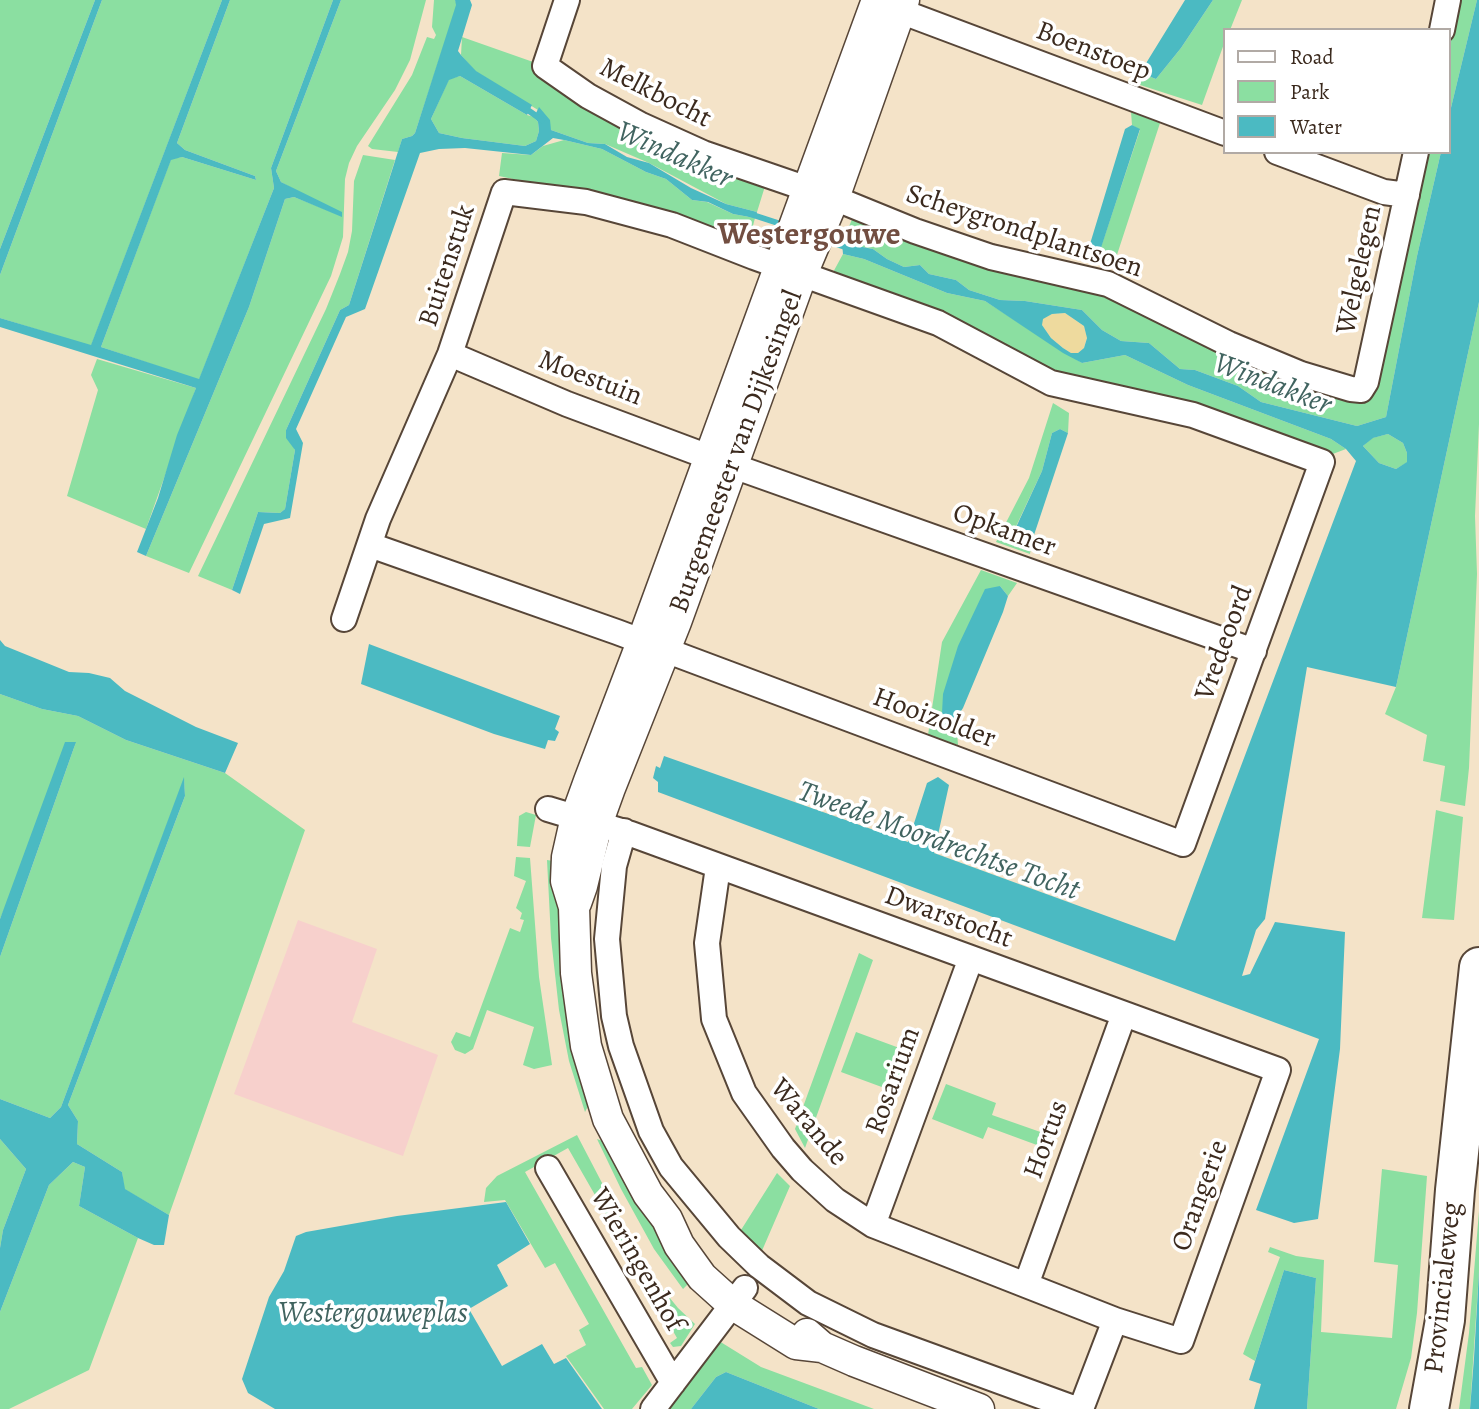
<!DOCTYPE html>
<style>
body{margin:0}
#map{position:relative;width:1479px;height:1409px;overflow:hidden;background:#f4e3c8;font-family:Alegreya,serif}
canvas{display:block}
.legend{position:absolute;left:1223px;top:28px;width:228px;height:126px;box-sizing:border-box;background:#fff;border:2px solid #b1aaa5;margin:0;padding:9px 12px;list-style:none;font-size:21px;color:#3b2a1e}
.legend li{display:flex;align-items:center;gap:14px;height:35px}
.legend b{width:35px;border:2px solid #b1aaa5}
</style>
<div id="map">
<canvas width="1479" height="1409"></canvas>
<ul class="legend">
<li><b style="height:9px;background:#fff"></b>Road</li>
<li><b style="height:19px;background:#8bdfa1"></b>Park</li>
<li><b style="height:19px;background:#4bbac2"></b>Water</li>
</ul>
</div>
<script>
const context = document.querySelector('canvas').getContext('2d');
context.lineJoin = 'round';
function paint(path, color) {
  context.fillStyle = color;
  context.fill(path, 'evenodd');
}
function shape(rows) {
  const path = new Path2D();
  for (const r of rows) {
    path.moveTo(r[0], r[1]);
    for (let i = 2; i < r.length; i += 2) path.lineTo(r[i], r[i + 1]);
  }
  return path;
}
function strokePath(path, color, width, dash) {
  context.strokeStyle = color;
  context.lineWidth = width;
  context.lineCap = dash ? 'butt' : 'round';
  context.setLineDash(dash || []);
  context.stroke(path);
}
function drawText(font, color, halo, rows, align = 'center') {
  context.font = font + ' Alegreya,serif';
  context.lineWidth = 7;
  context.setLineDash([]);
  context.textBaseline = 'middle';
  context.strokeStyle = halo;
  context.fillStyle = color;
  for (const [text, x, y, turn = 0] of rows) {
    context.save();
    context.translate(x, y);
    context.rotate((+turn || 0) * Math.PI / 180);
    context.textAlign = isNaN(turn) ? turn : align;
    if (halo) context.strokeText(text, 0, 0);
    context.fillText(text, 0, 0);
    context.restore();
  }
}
paint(shape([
 [298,920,377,949,352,1022,438,1055,403,1156,234,1094]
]), '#f7d0cc');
paint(shape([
 [0,0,95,0,0,249],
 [102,0,222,0,91,346,0,318,0,275],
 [230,0,333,0,271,168,274,188,199,380,101,347,171,159,182,157,256,180,255,176,185,150,177,143],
 [341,0,426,0,410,60,395,90,357,146,349,163,345,179,343,237,331,276,189,573,146,556,249,307,285,199,294,197,342,216,281,182,276,171],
 [434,0,455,0,457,5,415,133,412,136,402,139,398,152,372,149,368,146,412,75,427,37,434,39,436,35,432,27],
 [1213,0,1242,0,1230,30,1225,30,1225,41,1202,105,1137,84,1140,73,1156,79,1181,48],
 [1456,0,1477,0,1449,116,1449,33],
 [462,37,536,63,766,183,757,212,726,204,649,163,605,144,588,143,551,130,539,108,538,110,475,71,461,55],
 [460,76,527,115,534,117,538,122,539,131,536,141,525,146,462,138,439,133,431,119,449,79],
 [1131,112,1160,123,1114,264,1083,258,1100,250,1140,130,1132,125],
 [564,140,602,149,646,172,666,179,692,200,707,202,733,214,755,218,748,245,606,199,499,176,502,153,531,155,543,146],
 [1424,152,1441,152,1417,256,1386,417,1357,426,1261,402,1238,386,1195,370,1180,369,1149,343,1121,341,1102,330,1082,310,1025,301,1000,300,969,290,956,280,929,274,920,265,904,267,887,259,873,249,842,243,853,217,1108,289,1357,397],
 [363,155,395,160,349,305,340,310,286,430,295,450,285,509,280,513,258,512,232,590,198,576,326,309,340,274,348,252,352,231,354,181],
 [843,254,864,259,947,293,985,301,1082,363,1125,355,1188,385,1331,439,1346,449,1322,458,1049,377,831,276],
 [1479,302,1479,424,1475,516,1477,574,1469,768,1465,806,1440,801,1445,766,1423,761,1427,735,1385,714,1396,687],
 [97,359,196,388,146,529,67,496,98,390,91,375],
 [1053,403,1069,413,1068,433,1060,429,1052,433,1042,471,1012,535,1024,543,1032,541,1030,554,996,542,1029,478],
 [1388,434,1403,443,1407,453,1408,462,1396,469,1379,463,1363,446,1372,438],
 [981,570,1017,583,1008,596,1000,586,946,722,956,719,958,745,928,735,942,642],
 [0,694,42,709,78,716,126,740,225,773,305,830,169,1215,124,1189,122,1172,77,1144,78,1121,68,1105,185,796,184,779,61,1107,50,1118,0,1099,0,957,76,742,0,919],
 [1436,810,1463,817,1454,920,1422,918],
 [526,812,536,815,530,847,517,846,519,816],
 [516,857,530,858,539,977,552,1065,534,1069,523,1065,534,1027,487,1010,473,1049,465,1054,455,1050,451,1042,456,1032,470,1037,510,928,520,932,524,920,520,919,522,913,516,908,526,881,514,876],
 [547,860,559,862,591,1100,585,1112,569,1061,559,1010,551,938],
 [859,953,873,960,805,1148,795,1129],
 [856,1032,913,1053,898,1093,841,1072],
 [946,1084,996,1103,992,1115,1049,1135,1045,1148,988,1127,983,1139,932,1119],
 [577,1135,648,1271,678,1308,695,1324,681,1346,673,1347,670,1343,677,1338,568,1148,525,1172,636,1368,642,1367,652,1385,632,1409,604,1409,566,1356,586,1345,579,1330,589,1324,555,1263,545,1268,505,1200,484,1202,486,1188,497,1176],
 [0,1139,26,1169,3,1230,0,1248],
 [597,1139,606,1142,693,1279,683,1289,654,1249,621,1189],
 [73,1162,85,1167,79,1206,138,1238,89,1370,9,1409,0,1409,0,1312,49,1185],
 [1382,1169,1427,1176,1417,1313,1411,1358,1396,1409,1307,1409,1316,1278,1284,1270,1255,1361,1243,1354,1280,1257,1268,1252,1270,1247,1296,1256,1324,1260,1321,1332,1392,1338,1398,1265,1374,1262],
 [777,1173,790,1186,761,1253,741,1230],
 [1479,1211,1479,1271,1470,1409,1459,1409,1469,1333],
 [719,1341,761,1367,874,1409,819,1409,726,1372,716,1377,691,1409,668,1409]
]), '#8bdfa1');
paint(shape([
 [1065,313,1084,326,1087,337,1084,348,1078,353,1071,353,1063,348,1051,338,1042,325,1042,319,1052,314]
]), '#eeda9e');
paint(shape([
 [95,0,102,0,0,275,0,249],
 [222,0,230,0,177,143,185,150,255,176,256,180,182,157,171,160,101,347,199,379,274,188,271,168,333,0,341,0,276,171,281,182,342,212,342,217,294,197,285,199,249,307,146,556,137,552,158,498,177,435,196,388,0,327,0,318,91,345],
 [455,0,470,0,472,5,458,51,461,55,476,71,532,105,527,115,460,76,449,80,431,119,439,133,462,138,525,146,536,141,539,131,538,122,534,117,539,107,550,120,551,130,588,143,605,144,627,157,649,163,691,188,726,204,757,212,755,218,733,214,708,202,692,200,666,179,646,172,602,149,564,140,553,138,531,155,465,148,439,149,420,153,365,309,346,317,296,429,303,443,290,518,264,524,240,594,232,590,258,512,280,513,285,509,295,450,286,438,286,430,340,310,349,305,402,139,412,136,415,133,456,5],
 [1185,0,1213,0,1181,48,1156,79,1140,73],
 [1477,0,1479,0,1479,302,1396,687,1307,667,1265,919,1256,930,1242,976,1250,974,1275,922,1345,932,1340,1049,1318,1219,1294,1223,1256,1210,1319,1039,658,792,658,782,653,778,656,766,660,768,664,756,908,842,927,783,938,777,949,785,934,853,1175,941,1356,461,1346,449,1331,439,1188,385,1125,355,1082,363,1063,353,985,301,947,293,864,259,843,254,842,243,873,249,887,259,904,267,920,265,929,274,956,280,969,290,1000,300,1025,301,1082,310,1102,330,1121,341,1149,343,1180,369,1195,370,1238,386,1261,402,1357,426,1386,417,1417,256,1441,152,1449,152,1449,116],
 [1065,313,1084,326,1087,338,1084,348,1078,353,1071,353,1063,348,1051,338,1042,325,1043,319,1052,314],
 [1388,434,1403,443,1407,453,1407,462,1396,469,1379,463,1363,446,1373,438],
 [1132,125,1140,129,1100,251,1092,250,1090,244,1125,129],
 [1060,429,1068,433,1032,541,1024,543,1012,536,1042,471,1052,433],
 [1000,586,1008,596,1003,612,963,708,956,719,946,722,942,713,943,694,958,646,985,589],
 [0,640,5,646,69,672,89,673,110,678,125,691,196,727,238,743,225,773,126,740,78,716,42,709,0,694],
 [369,644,560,716,555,729,559,732,555,741,548,740,545,749,494,734,361,684],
 [65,742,76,742,0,957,0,919],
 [184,777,185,796,68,1105,78,1121,77,1144,122,1172,125,1189,169,1215,164,1245,154,1245,138,1238,79,1206,85,1167,73,1162,49,1185,0,1312,0,1248,3,1230,26,1169,0,1139,0,1099,50,1118,61,1107],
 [506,1202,530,1244,497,1265,508,1286,469,1309,502,1366,542,1344,554,1364,566,1358,602,1409,275,1409,248,1393,242,1379,269,1297,284,1271,296,1236,306,1232,397,1216],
 [1284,1270,1316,1278,1307,1409,1254,1409,1261,1384,1249,1380],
 [1479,1271,1479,1409,1470,1409,1474,1358],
 [726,1372,819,1409,691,1409,716,1377]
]), '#4bbac2');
strokePath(shape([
 [522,106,542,120],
 [750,214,784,225],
 [827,241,848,248]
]), '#4bbac2', 6);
const minor = shape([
 [567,0,545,66,588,96,641,125,703,153,834,198,915,231,991,257,1108,284,1229,344,1301,374,1351,389,1361,390,1366,382,1416,152],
 [884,5,1225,133],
 [1442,30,1448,0],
 [1277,152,1384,192,1407,195],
 [450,354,567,404,733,466,1254,651],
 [344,619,378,519,450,354,504,192,586,202,672,225,754,257,938,323,1051,383,1193,415,1322,462,1183,844,617,632,370,545],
 [548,809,631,834,1278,1070,1181,1341,1115,1320,1081,1409],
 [624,831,614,866,607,939,614,1016,621,1046,651,1131,671,1167,729,1237,759,1266,808,1303,873,1335,1076,1409],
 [718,867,707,943,714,1019,744,1093,783,1148,802,1170,835,1200,873,1225,1115,1320],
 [548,1168,673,1383],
 [873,1225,971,958],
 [1026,1285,1124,1014],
 [653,1409,745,1288]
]);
const tertiary = shape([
 [576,903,582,886,597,824,610,788,676,622,802,274,834,198,904,0],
 [807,1334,822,1347,854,1361,979,1409],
 [822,1347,796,1344,732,1304,702,1277,679,1245,667,1219,648,1194,608,1119,586,1046,576,973,574,907,566,881,567,857,576,817,589,781,642,642,877,0]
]);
const primary = shape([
 [1429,1409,1445,1320,1455,1190,1479,967]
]);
strokePath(minor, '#574638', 28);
strokePath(tertiary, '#574638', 33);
strokePath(primary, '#574638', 42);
strokePath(minor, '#fff', 24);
strokePath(tertiary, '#fff', 30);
strokePath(primary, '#fff', 38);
drawText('28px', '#3b2a1e', '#fff', [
 ["Boenstoep",1093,52,21],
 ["Melkbocht",655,94,27],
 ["Scheygrondplantsoen",1024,232,18],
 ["Buitenstuk",448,266,-72],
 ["Welgelegen",1360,270,-78],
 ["Moestuin",590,379,21],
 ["Burgemeester van Dijkesingel",737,452,-70],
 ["Opkamer",1004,531,20],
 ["Vredeoord",1225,643,-70],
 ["Hooizolder",934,719,20],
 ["Dwarstocht",948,918,20],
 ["Rosarium",894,1081,-70],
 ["Warande",808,1123,50],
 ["Hortus",1047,1140,-70],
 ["Orangerie",1201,1196,-70],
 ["Wieringenhof",636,1260,60],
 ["Provincialeweg",1444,1288,-84]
]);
drawText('italic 30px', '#416460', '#fff', [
 ["Windakker",674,156,24],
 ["Windakker",1272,385,21],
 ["Tweede Moordrechtse Tocht",938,842,20],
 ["Westergouweplas",373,1315]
]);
drawText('bold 32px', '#724e41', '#fff', [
 ["Westergouwe",809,236]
]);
</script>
